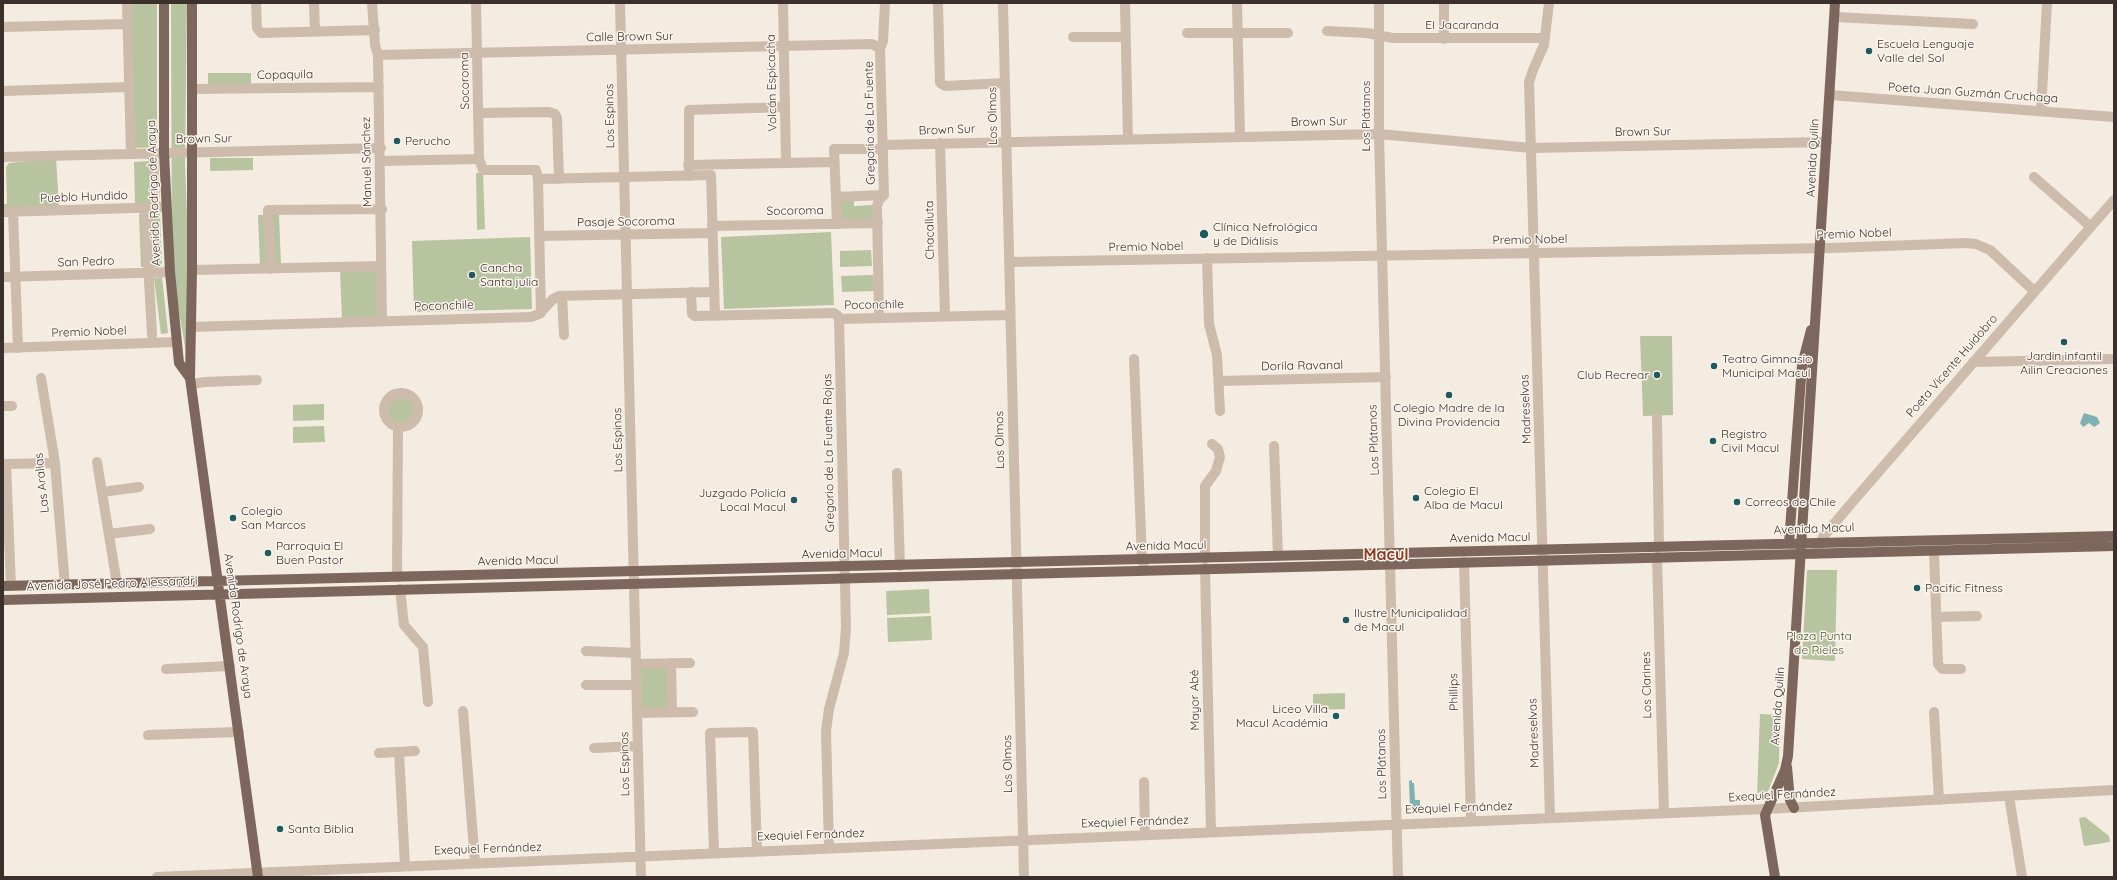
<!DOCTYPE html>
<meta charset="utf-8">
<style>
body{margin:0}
#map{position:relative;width:2117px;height:880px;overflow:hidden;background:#f4ebe1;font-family:Quicksand,sans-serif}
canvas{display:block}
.frame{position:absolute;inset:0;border:4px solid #3b302b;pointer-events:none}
</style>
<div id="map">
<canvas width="2117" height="880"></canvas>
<div class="frame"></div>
</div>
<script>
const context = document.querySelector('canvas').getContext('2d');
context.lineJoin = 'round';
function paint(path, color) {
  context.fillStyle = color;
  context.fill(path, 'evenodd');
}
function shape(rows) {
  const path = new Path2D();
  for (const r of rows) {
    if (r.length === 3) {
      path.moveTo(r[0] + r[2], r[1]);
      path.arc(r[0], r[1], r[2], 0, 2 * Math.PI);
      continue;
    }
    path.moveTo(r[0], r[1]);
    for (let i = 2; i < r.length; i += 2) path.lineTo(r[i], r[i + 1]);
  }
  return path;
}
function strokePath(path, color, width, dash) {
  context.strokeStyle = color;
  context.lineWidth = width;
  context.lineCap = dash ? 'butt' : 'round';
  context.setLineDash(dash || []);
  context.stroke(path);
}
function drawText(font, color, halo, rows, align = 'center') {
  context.font = font + ' Quicksand,sans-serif';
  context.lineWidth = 3;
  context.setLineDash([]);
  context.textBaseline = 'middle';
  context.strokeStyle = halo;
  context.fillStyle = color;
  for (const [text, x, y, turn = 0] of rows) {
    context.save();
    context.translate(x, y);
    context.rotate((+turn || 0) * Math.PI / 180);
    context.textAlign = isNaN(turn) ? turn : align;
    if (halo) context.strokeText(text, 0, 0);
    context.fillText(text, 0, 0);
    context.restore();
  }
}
paint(shape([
 [131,3,157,3,157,147,134,148],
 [171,3,187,3,185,162,189,271,189,370,172,271],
 [208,73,251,73,251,85,208,85],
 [56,158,59,207,3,210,3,204,7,204,6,167,9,163],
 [210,158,253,158,253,170,210,171],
 [150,161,152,204,135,205,134,162],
 [476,173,483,173,485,229,477,230],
 [854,199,854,206,873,205,874,220,839,221,838,200],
 [139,214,160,214,162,267,141,267],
 [279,214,281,265,260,266,258,215],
 [831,232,834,305,724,309,721,237],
 [530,237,532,309,414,312,412,241],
 [871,250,872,266,840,267,840,251],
 [377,269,379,317,342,319,340,270],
 [873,275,874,291,842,292,841,276],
 [162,277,168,333,161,334,154,278],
 [1640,336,1672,336,1673,415,1643,416],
 [401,410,17],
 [324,404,324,420,293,421,293,405],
 [324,426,325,442,293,443,293,427],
 [1807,570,1837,570,1835,661,1802,659],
 [929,589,930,613,887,615,886,591],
 [931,616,932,640,888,642,887,618],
 [671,663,672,712,637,713,636,664],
 [1345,693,1345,709,1313,710,1313,694],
 [1760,714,1780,715,1779,763,1767,794,1757,796],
 [2085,817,2109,836,2110,842,2084,846,2079,818]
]), '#b8c4a0');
paint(shape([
 [2084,413,2097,417,2100,423,2094,427,2089,423,2083,427,2080,423],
 [1412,780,1412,783,1414,783,1415,800,1420,800,1420,807,1410,808,1409,781]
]), '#7fb0b2');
strokePath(shape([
 [127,3,131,154],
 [256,3,257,28,261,33,375,30],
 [314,3,315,32],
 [372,3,375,45,378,55,382,321],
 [476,3,479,159],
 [620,3,641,877],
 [783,3,786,162],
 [938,3,940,83,945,86,1005,83],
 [1003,3,1024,877],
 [1125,3,1128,139],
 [1237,3,1240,137],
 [1379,3,1379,134,1398,877],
 [1549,3,1544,45,1533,70,1529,82,1550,818],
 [1835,17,1973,24],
 [3,27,127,24],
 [1327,31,1367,33,1393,38,1545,38],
 [1187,33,1288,33],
 [1073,37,1125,37],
 [1444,39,1444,3],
 [378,55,872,44,880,49],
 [192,89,379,87],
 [3,91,129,87],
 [1830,95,2114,117],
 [2041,111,2047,3],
 [478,113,549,112,555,114,557,118,559,179],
 [940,143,945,316],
 [883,145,1379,134,1531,148,1827,142],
 [153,153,155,207],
 [3,157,381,148],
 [381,161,479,159,483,170,536,170,538,179,541,313],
 [688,165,834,162],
 [689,176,689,110,785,107],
 [2034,177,2091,227],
 [538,179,711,175,715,316],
 [836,197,884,195],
 [145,208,152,335],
 [3,212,166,207],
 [13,212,18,348],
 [837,224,834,149,883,149],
 [712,226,878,223],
 [539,236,712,233],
 [1207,258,1209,324,1217,355,1220,411],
 [1009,262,1831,248,1966,243,1976,244,1990,250,2034,291],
 [271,269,268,210,382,209],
 [192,270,381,266],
 [3,277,170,272],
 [691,292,692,314,695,316,834,313,839,317,846,627,844,653,829,709,826,731,829,848],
 [562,296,564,335],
 [879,318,877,206,879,200,884,195,880,49,883,41,885,3],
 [839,319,1010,315],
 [190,327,531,317,539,314,553,299,559,296,714,292],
 [3,348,176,342],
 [1134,359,1142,559,1145,570],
 [1973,362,2114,359],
 [41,378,55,463,65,586],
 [1219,381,1386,377],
 [191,384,205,382,257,380],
 [401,410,17],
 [3,406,12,406],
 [1657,418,1659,547],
 [1274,446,1278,556],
 [97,462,117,584],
 [897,473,900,566],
 [102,492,139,487],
 [109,534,150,529],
 [1934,551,1938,664,1942,669,1961,669],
 [1816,554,1823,537,1849,506,2114,200],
 [1657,557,1664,813],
 [1205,558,1205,486,1216,471,1220,457,1218,449,1212,444],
 [1464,562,1471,821],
 [1205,568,1211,832],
 [397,577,398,427],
 [11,586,6,464,55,463],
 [400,589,404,625,423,647,428,702],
 [1936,617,1977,616],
 [586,651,636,653],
 [671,663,672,712],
 [636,664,690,663],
 [166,669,230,666],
 [586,685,636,685],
 [463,711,475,863],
 [1934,712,1939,800],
 [637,713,693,712],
 [148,735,239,732],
 [594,748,638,746],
 [399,752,405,866],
 [379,753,415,751],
 [1144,782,1145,834],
 [2009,796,2022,877],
 [714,852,710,733,753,732,757,851],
 [157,877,1766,809,2114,790]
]), '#cdbbac', 10);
strokePath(shape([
 [164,3,164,153,170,272,179,363,190,378],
 [192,3,192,270,190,378,258,877],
 [1789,543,1802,365,1811,330],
 [3,586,2114,536],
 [3,600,2114,546],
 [1787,767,1790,800,1794,808],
 [1775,877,1765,815,1785,770,1788,756,1835,3]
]), '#7d675c', 10);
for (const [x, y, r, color] of [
 [1869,51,4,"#1f5a5e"],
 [397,141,4,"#1f5a5e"],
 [1204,234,5,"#1f5a5e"],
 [472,275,4,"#1f5a5e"],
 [2064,342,4,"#1f5a5e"],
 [1714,366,4,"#1f5a5e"],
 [1657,375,4,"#1f5a5e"],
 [1449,395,4,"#1f5a5e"],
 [1713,441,4,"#1f5a5e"],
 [1416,498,4,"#1f5a5e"],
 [794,500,4,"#1f5a5e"],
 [1737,502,4,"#1f5a5e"],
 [233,518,4,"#1f5a5e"],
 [268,553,4,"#1f5a5e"],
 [1917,588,4,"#1f5a5e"],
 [1346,620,4,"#1f5a5e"],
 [1336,716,4,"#1f5a5e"],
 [280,829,4,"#1f5a5e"]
]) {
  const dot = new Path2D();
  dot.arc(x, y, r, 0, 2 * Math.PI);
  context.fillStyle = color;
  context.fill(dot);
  strokePath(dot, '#fbf5ee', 1.5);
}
drawText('12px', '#3b302b', '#fbf5ee', [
 ["El Jacaranda",1462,25],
 ["Calle Brown Sur",630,37,-1],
 ["Copaquila",285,75,-1],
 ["Socoroma",465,81,-91],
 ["Volcán Espicacha",772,83,-91],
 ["Poeta Juan Guzmán Cruchaga",1973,93,4],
 ["Los Espinos",610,116,-91],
 ["Los Olmos",993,116,-91],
 ["Los Plátanos",1366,116,-90],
 ["Brown Sur",1319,122,-1],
 ["Gregorio de La Fuente",870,123,-91],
 ["Brown Sur",947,130,-2],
 ["Brown Sur",1643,132,-1],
 ["Brown Sur",204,139,-1],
 ["Avenida Quilín",1813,158,-87],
 ["Manuel Sánchez",367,162,-91],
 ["Avenida Rodrigo de Araya",154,193,-92],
 ["Pueblo Hundido",84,197,-2],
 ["Socoroma",795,211,-1],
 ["Pasaje Socoroma",626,222,-1],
 ["Chacalluta",930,230,-91],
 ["Premio Nobel",1854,234,-2],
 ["Premio Nobel",1530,240,-1],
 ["Premio Nobel",1146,247,-1],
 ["San Pedro",86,262,-2],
 ["Poconchile",874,305,-1],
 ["Poconchile",444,306,-2],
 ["Premio Nobel",89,332,-2],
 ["Dorila Ravanal",1302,366,-1],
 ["Poeta Vicente Huidobro",1952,366,-49],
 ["Madreselvas",1526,409,-92],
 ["Los Espinos",618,440,-91],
 ["Los Olmos",1000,440,-91],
 ["Los Plátanos",1374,440,-92],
 ["Gregorio de La Fuente Rojas",829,453,-91],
 ["Las Aralias",42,483,-96],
 ["Avenida Macul",1814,529,-2],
 ["Avenida Macul",1490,538,-1],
 ["Avenida Macul",1166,546,-1],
 ["Avenida Macul",842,554,-1],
 ["Avenida Macul",518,561,-1],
 ["Avenida José Pedro Alessandri",112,584,-2],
 ["Avenida Rodrigo de Araya",238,626,82],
 ["Los Clarines",1647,685,-91],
 ["Phillips",1454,692,-91],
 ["Mayor Abé",1195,700,-91],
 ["Avenida Quilín",1778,706,-86],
 ["Madreselvas",1534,733,-92],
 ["Los Espinos",625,764,-91],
 ["Los Olmos",1008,764,-91],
 ["Los Plátanos",1382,764,-91],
 ["Exequiel Fernández",1782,795,-3],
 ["Exequiel Fernández",1459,808,-2],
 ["Exequiel Fernández",1135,822,-2],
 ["Exequiel Fernández",811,835,-2],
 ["Exequiel Fernández",488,849,-2]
]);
drawText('12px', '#3b302b', '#fbf5ee', [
 ["Escuela Lenguaje",1877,44],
 ["Valle del Sol",1877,58],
 ["Perucho",405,141],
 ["Clínica Nefrológica",1213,227],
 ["y de Diálisis",1213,241],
 ["Cancha",480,268],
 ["Santa julia",480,282],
 ["Jardin infantil",2064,356,"center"],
 ["Ailin Creaciones",2064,370,"center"],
 ["Teatro Gimnasio",1722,359],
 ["Municipal Macul",1722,373],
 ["Club Recrear",1649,375,"right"],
 ["Colegio Madre de la",1449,408,"center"],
 ["Divina Providencia",1449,422,"center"],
 ["Registro",1721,434],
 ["Civil Macul",1721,448],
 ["Colegio El",1424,491],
 ["Alba de Macul",1424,505],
 ["Juzgado Policía",786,493,"right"],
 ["Local Macul",786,507,"right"],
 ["Correos de Chile",1745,502],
 ["Colegio",241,511],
 ["San Marcos",241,525],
 ["Parroquia El",276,546],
 ["Buen Pastor",276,560],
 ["Pacific Fitness",1925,588],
 ["Ilustre Municipalidad",1354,613],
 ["de Macul",1354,627],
 ["Liceo Villa",1328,709,"right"],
 ["Macul Académia",1328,723,"right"],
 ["Santa Biblia",288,829]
], 'left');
drawText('12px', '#4a5a2e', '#fbf5ee', [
 ["Plaza Punta",1819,636],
 ["de Rieles",1819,650]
]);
drawText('bold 16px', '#8c3b22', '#fbf5ee', [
 ["Macul",1386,555]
]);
</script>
